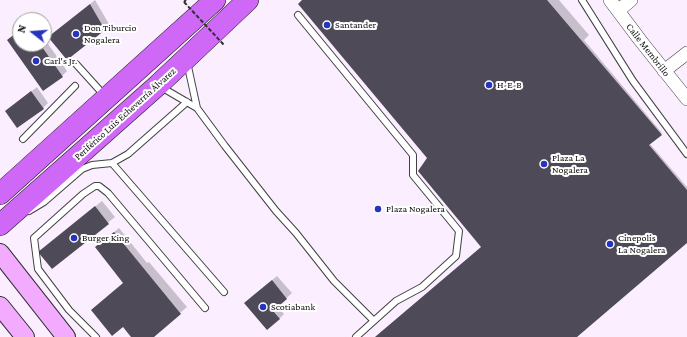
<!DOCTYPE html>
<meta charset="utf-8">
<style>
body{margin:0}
#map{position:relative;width:687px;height:337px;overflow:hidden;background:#fbefff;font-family:"Crimson Pro",serif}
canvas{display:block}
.north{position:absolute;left:12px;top:12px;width:40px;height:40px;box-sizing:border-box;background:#fff;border:1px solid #9f9f9f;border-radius:50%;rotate:287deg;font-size:11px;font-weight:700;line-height:16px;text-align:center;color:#0e0e0e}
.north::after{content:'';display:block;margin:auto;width:14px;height:18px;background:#2733bd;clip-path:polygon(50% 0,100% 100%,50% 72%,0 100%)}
</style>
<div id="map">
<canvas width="687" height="337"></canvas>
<div class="north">N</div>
</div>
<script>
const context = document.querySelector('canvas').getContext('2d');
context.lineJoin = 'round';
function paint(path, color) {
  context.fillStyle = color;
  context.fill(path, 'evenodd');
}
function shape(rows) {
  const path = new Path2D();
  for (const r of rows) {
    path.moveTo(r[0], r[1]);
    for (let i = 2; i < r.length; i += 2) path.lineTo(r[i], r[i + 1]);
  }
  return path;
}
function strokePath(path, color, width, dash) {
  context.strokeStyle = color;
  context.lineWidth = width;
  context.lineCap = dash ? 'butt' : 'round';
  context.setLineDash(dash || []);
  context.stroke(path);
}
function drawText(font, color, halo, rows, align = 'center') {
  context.font = font + ' "Crimson Pro",serif';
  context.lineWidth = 4;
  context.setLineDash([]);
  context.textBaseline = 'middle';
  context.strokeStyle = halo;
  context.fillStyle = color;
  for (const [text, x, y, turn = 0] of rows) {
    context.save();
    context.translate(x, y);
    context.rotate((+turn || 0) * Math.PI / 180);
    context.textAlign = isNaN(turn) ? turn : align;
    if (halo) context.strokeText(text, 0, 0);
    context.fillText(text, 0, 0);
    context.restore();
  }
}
paint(shape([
 [95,0,109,24,104,29,55,33],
 [303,0,559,0,589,35,584,40,662,133,650,144,687,187,687,241,576,337,375,337,482,247,428,157],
 [20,30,20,44,44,44,44,38,67,71,62,76,8,40],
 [37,87,48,103,43,108,6,111],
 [102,201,115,217,52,268,39,252],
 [119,228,147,263,149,262,187,307,152,337,132,337,124,283,96,247],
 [277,276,292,293,278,306,284,314,279,319,250,298]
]), '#0003');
paint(shape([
 [302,0,547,0,662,135,649,145,687,190,687,243,577,337,375,337,481,247,418,171,427,158,298,4],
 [90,4,105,30,67,60,48,37],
 [20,30,20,44,40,44,63,77,43,91,7,40],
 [31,91,44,109,17,128,5,111],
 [95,206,109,224,52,269,38,252],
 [114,232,181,314,154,337,131,337,123,327,112,336,91,310,123,283,95,247],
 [272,280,287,299,273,311,280,319,267,330,244,303]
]), '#4f4a57');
const service = shape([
 [582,0,633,81,687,154],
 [298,15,413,155,413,175,459,231,456,256,422,287,396,301,356,337],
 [187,62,197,108],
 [76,64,104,95],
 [161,87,197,108,225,146,276,211,296,233,334,281,374,321],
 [23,139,75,86],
 [112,163,224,292],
 [29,211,44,202,82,169,92,165,112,163,128,154,187,102],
 [96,337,69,310,38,269,34,238,83,194,95,186,99,186,108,193,205,308]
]);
const minor = shape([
 [610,0,640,40,687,99],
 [618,11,631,0],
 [664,71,687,53]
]);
const secondary = shape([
 [0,253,66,337],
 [0,306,25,337]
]);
const primary = shape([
 [0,194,215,0],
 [0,225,158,85,248,0]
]);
strokePath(service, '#414141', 8);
strokePath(minor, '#414141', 14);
strokePath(secondary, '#303030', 20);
strokePath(primary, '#1f1f1f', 22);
strokePath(shape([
 [184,2,186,0]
]), '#303030', 2, [4, 2]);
strokePath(service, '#fff', 6);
strokePath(minor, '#fff', 13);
strokePath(secondary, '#f2abfe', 18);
strokePath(primary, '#cf67f7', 21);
strokePath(shape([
 [184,2,224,45]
]), '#303030', 2, [4, 2]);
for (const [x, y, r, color] of [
 [327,25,4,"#2733bd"],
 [76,34,4,"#2733bd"],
 [36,61,4,"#2733bd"],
 [489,85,4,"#2733bd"],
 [544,164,4,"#2733bd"],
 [378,209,4,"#2733bd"],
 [74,238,4,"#2733bd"],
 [610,244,4,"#2733bd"],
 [263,307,4,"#2733bd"]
]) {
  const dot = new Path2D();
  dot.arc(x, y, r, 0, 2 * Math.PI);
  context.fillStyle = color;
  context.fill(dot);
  strokePath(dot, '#fff', 1.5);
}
drawText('10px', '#0e0e0e', '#fff', [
 ["Santander",335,25],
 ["Don Tiburcio",84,28],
 ["Nogalera",84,40],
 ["Carl's Jr.",44,61],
 ["H-E-B",497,85],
 ["Plaza La",552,158],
 ["Nogalera",552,170],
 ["Plaza Nogalera",386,209],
 ["Burger King",82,238],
 ["Cinepolis",618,238],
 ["La Nogalera",618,250],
 ["Scotiabank",271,307]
], 'left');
drawText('10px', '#0e0e0e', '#fff', [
 ["Calle Membrillo",648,50,52],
 ["Periférico Luis Echeverría Álvarez",125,114,-42]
]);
</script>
